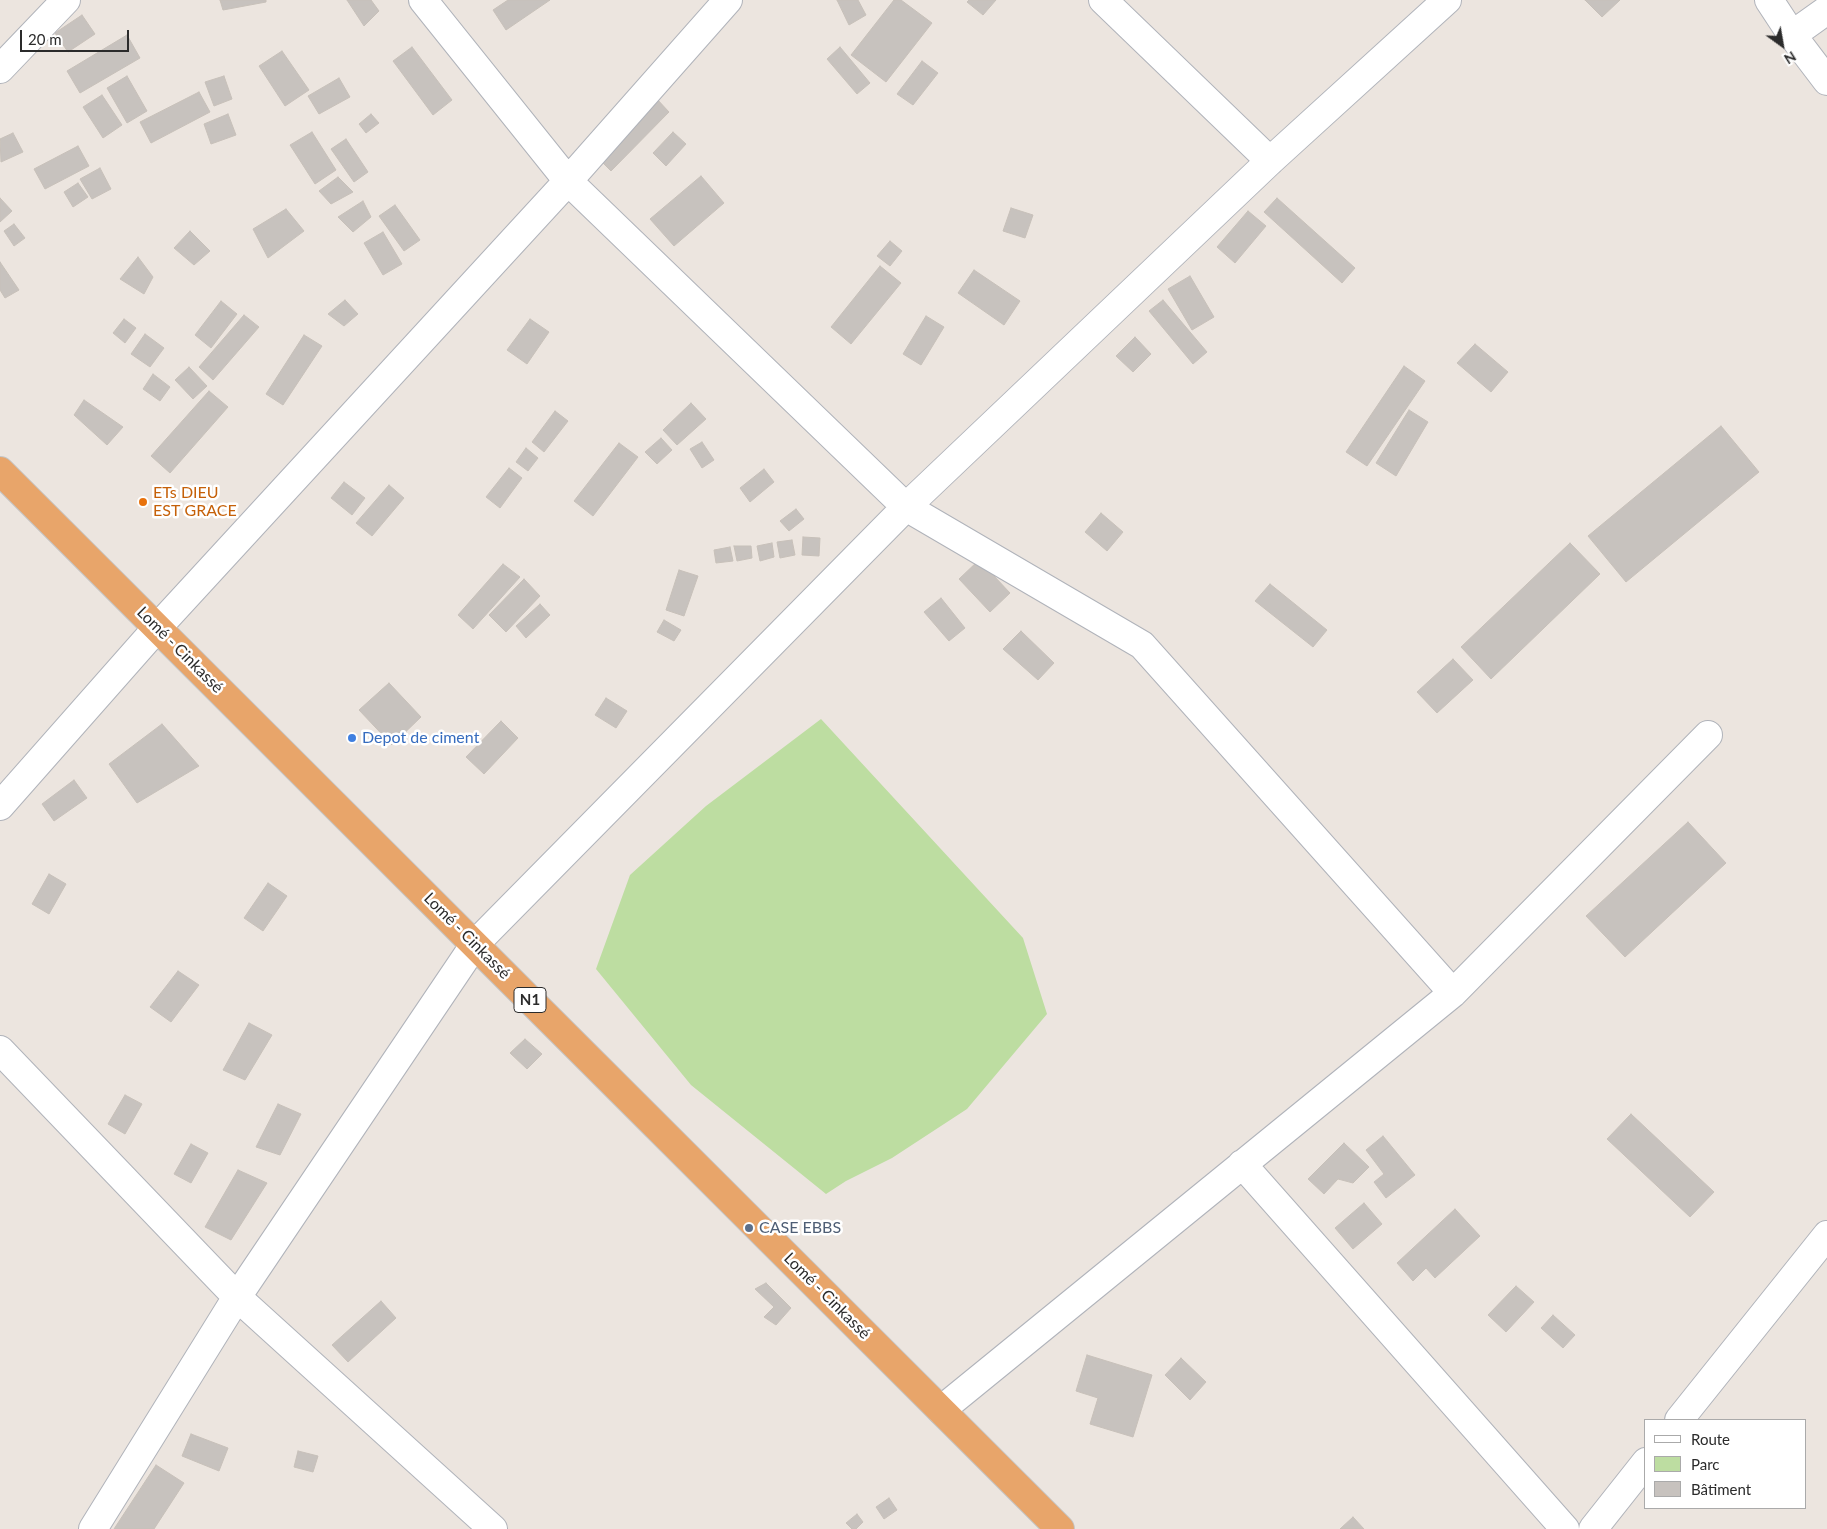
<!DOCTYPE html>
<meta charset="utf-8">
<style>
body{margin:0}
#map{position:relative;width:1827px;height:1529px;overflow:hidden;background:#ece5df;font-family:Lato,sans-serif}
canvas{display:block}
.legend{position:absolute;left:1644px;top:1419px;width:162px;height:90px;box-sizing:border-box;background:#fff;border:1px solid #aaa;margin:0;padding:6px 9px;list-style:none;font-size:15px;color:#2b2b2b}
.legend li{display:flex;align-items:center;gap:10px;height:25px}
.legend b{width:25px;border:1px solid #aaa}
.north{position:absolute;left:1757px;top:20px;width:50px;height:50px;-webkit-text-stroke:4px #fff;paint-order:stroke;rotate:148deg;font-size:14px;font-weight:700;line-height:20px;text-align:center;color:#2b2b2b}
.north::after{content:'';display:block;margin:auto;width:18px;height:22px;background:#2b2b2b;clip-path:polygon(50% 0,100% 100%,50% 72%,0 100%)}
.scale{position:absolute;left:20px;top:30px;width:109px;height:22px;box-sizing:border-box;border:2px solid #2b2b2b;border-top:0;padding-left:6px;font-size:15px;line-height:18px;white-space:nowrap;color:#2b2b2b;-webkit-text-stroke:4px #fff;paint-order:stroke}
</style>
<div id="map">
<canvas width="1827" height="1529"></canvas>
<ul class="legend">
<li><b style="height:6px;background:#fff"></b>Route</li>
<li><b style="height:14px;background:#bddda1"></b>Parc</li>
<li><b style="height:14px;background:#c7c2be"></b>Bâtiment</li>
</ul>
<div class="north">N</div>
<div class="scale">20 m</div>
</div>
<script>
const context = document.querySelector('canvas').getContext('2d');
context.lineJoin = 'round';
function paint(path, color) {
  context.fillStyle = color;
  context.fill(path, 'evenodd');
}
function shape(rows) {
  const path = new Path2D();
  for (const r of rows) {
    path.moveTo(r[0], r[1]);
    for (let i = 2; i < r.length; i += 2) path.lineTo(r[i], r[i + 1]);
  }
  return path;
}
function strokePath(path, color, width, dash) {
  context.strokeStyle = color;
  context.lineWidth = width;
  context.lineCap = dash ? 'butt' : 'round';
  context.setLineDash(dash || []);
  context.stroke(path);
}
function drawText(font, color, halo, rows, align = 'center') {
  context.font = font + ' Lato,sans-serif';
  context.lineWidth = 5;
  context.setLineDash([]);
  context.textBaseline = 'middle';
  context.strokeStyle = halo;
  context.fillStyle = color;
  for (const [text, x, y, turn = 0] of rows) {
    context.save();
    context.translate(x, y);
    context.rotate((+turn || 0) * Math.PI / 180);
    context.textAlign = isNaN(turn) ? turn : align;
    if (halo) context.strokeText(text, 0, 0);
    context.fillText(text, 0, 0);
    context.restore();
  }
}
paint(shape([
 [821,719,1023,938,1047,1014,967,1109,892,1158,846,1181,826,1194,691,1085,596,969,630,875,706,806]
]), '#bddda1');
const building = shape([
 [220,0,266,0,266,2,223,10,220,0],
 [347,0,371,0,379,11,364,26,347,0],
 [508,0,550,0,506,30,493,10,508,0],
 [837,0,858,0,866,15,849,25,837,0],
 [894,0,901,0,932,23,886,82,851,55,894,0],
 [969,0,996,0,983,15,967,2,969,0],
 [1585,0,1620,0,1602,17,1585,0],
 [82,15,95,34,68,52,55,33,82,15],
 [127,35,140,58,80,93,67,71,127,35],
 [412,47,452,100,433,115,393,61,412,47],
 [840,47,870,83,857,94,827,59,840,47],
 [282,51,309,90,285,106,259,66,282,51],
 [922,61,938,73,913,105,897,94,922,61],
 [127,76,147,111,127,123,107,88,127,76],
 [224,76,232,99,214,106,205,82,224,76],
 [339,78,350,97,319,114,308,96,339,78],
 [199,92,210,112,151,143,140,122,199,92],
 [102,95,122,125,103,138,83,107,102,95],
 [656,98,669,112,611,171,597,157,656,98],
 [228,114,236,135,211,144,204,124,228,114],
 [371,114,379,123,366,133,359,124,371,114],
 [312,132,336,170,315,184,290,145,312,132],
 [673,132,686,144,666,166,653,153,673,132],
 [13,133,23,152,1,162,0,139,13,133],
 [346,139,368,172,354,182,331,149,346,139],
 [78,146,89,166,45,189,34,169,78,146],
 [100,168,111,189,92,199,80,179,100,168],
 [701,176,724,203,674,246,650,219,701,176],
 [338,177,353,192,331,204,319,191,338,177],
 [78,183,88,197,73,207,64,192,78,183],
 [0,198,12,211,0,222,0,198],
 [1277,198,1355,268,1342,283,1264,212,1277,198],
 [363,201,371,217,353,232,338,217,363,201],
 [395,205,420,240,404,251,379,216,395,205],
 [1011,208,1033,215,1025,238,1003,231,1011,208],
 [286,209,304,231,268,258,253,229,286,209],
 [1248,211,1266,226,1235,263,1217,247,1248,211],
 [14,224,25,238,14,246,4,231,14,224],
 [190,231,210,251,194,265,174,248,190,231],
 [383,232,402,264,383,275,364,243,383,232],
 [890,241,902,251,890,266,877,256,890,241],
 [138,257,153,277,144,294,120,279,138,257],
 [0,262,19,290,5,298,0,290,0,262],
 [880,266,901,283,851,344,831,327,880,266],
 [974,270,1020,301,1004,325,958,293,974,270],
 [1190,276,1214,317,1192,330,1168,289,1190,276],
 [345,300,358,314,344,326,328,314,345,300],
 [1163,300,1207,352,1193,364,1149,311,1163,300],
 [221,301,237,314,211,348,195,335,221,301],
 [244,315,259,327,213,380,199,367,244,315],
 [926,316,944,327,921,365,903,354,926,316],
 [124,319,136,328,125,343,113,333,124,319],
 [530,319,549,332,527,364,507,350,530,319],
 [145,334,164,348,150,367,131,354,145,334],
 [304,335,322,346,283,405,266,394,304,335],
 [1135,337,1151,354,1133,372,1116,356,1135,337],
 [1475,344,1508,372,1491,392,1457,363,1475,344],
 [1404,366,1425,381,1367,466,1346,452,1404,366],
 [189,367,207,386,193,399,175,380,189,367],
 [153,374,170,387,160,401,143,389,153,374],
 [209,391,228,407,170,473,151,456,209,391],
 [84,400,123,427,107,445,74,415,84,400],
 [691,403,706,419,677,445,663,430,691,403],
 [1409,410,1428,422,1396,476,1376,463,1409,410],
 [555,411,568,421,544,452,532,442,555,411],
 [1721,426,1759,472,1626,582,1588,536,1721,426],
 [661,438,672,450,657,464,645,452,661,438],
 [702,442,714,460,702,468,690,449,702,442],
 [619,443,638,457,593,516,574,501,619,443],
 [526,448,538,458,528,471,516,462,526,448],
 [509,468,522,478,500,508,486,497,509,468],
 [764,469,774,482,750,502,740,488,764,469],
 [344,482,365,498,352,515,331,498,344,482],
 [389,485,404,498,372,536,356,523,389,485],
 [796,509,804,519,789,531,780,521,796,509],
 [1101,513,1123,532,1107,551,1085,532,1101,513],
 [803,537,820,538,819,556,802,555,803,537],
 [792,540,795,555,780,558,777,542,792,540],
 [772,543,774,557,760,561,757,546,772,543],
 [1570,543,1600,574,1491,679,1461,647,1570,543],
 [734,546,751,546,752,558,737,561,734,546],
 [730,547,733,561,716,563,714,550,730,547],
 [979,560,1010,593,990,612,959,579,979,560],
 [503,564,520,577,473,629,458,615,503,564],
 [679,570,698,576,684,616,666,610,679,570],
 [524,579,540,596,506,632,489,615,524,579],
 [1270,584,1327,630,1313,647,1255,601,1270,584],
 [941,598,965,628,949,641,924,612,941,598],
 [540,604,550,615,526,638,516,626,540,604],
 [664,620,681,630,674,641,657,632,664,620],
 [1021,631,1054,663,1038,680,1003,649,1021,631],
 [1453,659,1473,680,1437,713,1417,692,1453,659],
 [389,683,421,717,392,745,359,710,389,683],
 [606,698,627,711,616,728,595,715,606,698],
 [501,721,518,738,484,774,466,757,501,721],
 [162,724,199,766,137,803,109,764,162,724],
 [74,780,87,798,54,821,42,804,74,780],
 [1688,822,1726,863,1625,957,1586,916,1688,822],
 [49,874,66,884,49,914,32,904,49,874],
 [268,883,287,896,263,931,244,918,268,883],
 [178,971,199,985,171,1022,150,1007,178,971],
 [249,1023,272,1035,245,1080,223,1070,249,1023],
 [525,1039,542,1054,527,1069,510,1053,525,1039],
 [125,1095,142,1104,125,1134,108,1124,125,1095],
 [278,1104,301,1114,280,1155,256,1147,278,1104],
 [1631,1114,1714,1192,1690,1217,1607,1139,1631,1114],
 [1383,1136,1415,1175,1386,1198,1374,1182,1384,1174,1366,1150,1383,1136],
 [1344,1143,1369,1167,1353,1183,1338,1179,1324,1194,1308,1179,1344,1143],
 [191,1144,208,1153,191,1183,174,1174,191,1144],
 [238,1170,267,1183,231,1240,205,1227,238,1170],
 [1364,1203,1382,1224,1353,1249,1335,1228,1364,1203],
 [1455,1209,1480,1236,1435,1278,1426,1268,1413,1281,1397,1263,1455,1209],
 [766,1283,791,1308,776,1325,764,1317,774,1307,755,1289,766,1283],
 [1516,1286,1534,1302,1506,1332,1488,1315,1516,1286],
 [381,1301,396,1318,348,1362,332,1345,381,1301],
 [1553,1315,1575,1335,1563,1348,1541,1328,1553,1315],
 [1087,1355,1152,1375,1133,1437,1090,1424,1098,1398,1076,1391,1087,1355],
 [1181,1358,1206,1382,1190,1400,1165,1375,1181,1358],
 [191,1434,228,1448,219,1471,182,1456,191,1434],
 [298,1451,318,1456,313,1472,294,1467,298,1451],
 [156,1465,184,1483,154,1529,114,1529,156,1465],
 [889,1498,897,1510,884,1519,876,1507,889,1498],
 [857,1514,863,1522,856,1529,852,1529,846,1523,857,1514],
 [1353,1517,1364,1529,1340,1529,1353,1517]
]);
paint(building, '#c7c2be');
strokePath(building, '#c7c0b9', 1);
const minor = shape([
 [423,0,568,181,906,507,1142,645,1453,993],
 [1103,0,1270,161],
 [1769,0,1792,35,1827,81],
 [1792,35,1827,10],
 [0,69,66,0],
 [0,806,157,628,568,181,728,0],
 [0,1050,237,1297,493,1529],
 [1242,1164,1565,1529],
 [941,1410,1453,993,1708,735],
 [1679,1420,1827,1235],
 [93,1529,237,1297,475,944,906,507,1270,161,1447,0],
 [1593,1529,1646,1462]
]);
const trunk = shape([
 [0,471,1060,1529]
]);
strokePath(minor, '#b0b3ba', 30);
strokePath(trunk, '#c4c4c4', 30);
strokePath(minor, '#fff', 28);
strokePath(trunk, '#e8a56a', 28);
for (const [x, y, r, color] of [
 [143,502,5,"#e8710a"],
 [352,738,5,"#3f7fe0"],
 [749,1228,5,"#5c6f8a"]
]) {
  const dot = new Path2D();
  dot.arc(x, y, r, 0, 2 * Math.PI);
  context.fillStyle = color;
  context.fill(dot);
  strokePath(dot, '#fff', 2);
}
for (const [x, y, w] of [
 [530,1000,32]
]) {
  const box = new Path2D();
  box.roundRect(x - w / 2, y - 12.5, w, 25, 4);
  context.fillStyle = '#fff';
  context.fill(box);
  strokePath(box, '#2b2b2b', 1);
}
drawText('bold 15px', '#2b2b2b', null, [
 ["N1",530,1000]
]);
drawText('16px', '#c56008', '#fff', [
 ["ETs DIEU",153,493],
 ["EST GRACE",153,511]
], 'left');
drawText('16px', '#2b2b2b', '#fff', [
 ["Lomé - Cinkassé",180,650,45],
 ["Lomé - Cinkassé",467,936,45],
 ["Lomé - Cinkassé",827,1296,45]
]);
drawText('16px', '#366cbe', '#fff', [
 ["Depot de ciment",362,738]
], 'left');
drawText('16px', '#4e5e75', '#fff', [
 ["CASE EBBS",759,1228]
], 'left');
</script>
